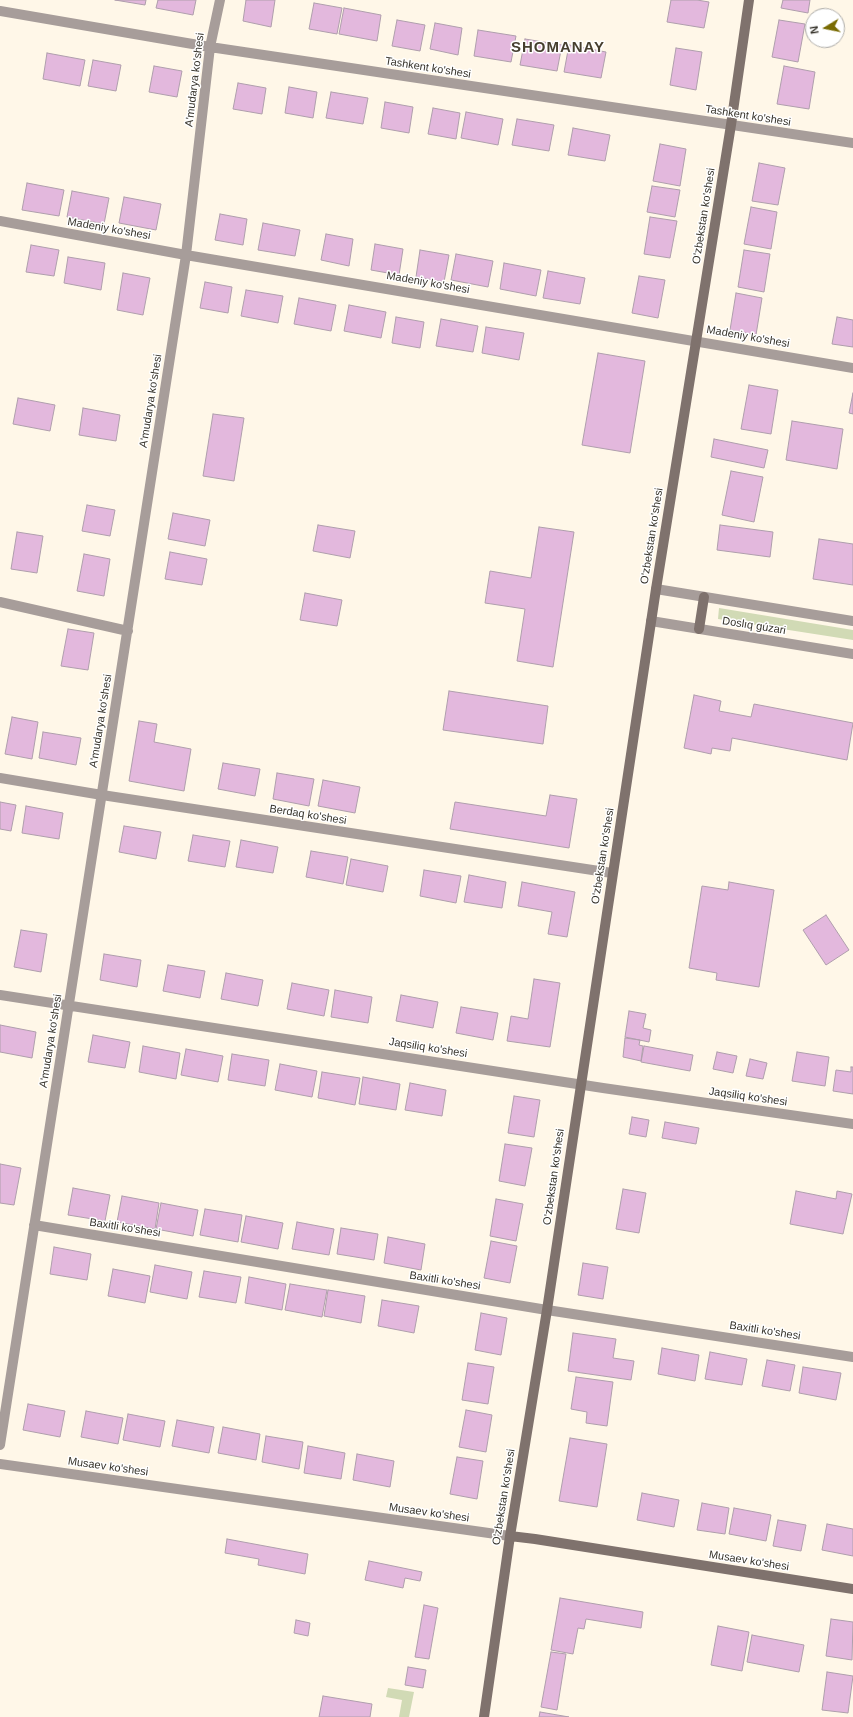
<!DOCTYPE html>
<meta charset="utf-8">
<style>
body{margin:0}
#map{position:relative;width:853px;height:1717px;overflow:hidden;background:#fff7e8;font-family:Helvetica,sans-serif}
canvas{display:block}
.north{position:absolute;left:805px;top:8px;width:40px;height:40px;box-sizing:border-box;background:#fff;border:1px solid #afadaa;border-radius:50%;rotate:260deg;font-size:11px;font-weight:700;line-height:16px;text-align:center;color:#36332b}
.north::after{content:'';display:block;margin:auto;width:14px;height:18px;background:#796b03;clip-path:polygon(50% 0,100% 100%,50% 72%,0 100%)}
</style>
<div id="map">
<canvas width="853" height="1717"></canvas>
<div class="north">N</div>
</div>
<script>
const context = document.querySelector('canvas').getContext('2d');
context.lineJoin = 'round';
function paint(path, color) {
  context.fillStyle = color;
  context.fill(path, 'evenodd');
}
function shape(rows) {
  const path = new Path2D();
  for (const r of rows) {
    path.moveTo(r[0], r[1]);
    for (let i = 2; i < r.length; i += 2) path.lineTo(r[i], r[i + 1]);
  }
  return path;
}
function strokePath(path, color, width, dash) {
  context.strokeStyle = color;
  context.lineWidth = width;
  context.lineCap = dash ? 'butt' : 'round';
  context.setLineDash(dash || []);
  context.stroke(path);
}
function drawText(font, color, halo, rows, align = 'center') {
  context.font = font + ' Helvetica,sans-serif';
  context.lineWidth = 3;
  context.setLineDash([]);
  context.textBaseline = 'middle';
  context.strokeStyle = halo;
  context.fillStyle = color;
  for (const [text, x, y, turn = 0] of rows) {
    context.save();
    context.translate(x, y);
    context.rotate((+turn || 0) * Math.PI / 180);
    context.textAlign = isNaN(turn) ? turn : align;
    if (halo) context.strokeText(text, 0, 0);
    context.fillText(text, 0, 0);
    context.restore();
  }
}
paint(shape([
 [719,608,853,630,853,640,718,619],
 [388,1688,414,1692,409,1717,399,1717,402,1700,386,1697]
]), '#d1dab5');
const building = shape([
 [115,0,146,0,145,5,115,0],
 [158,0,196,0,193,15,156,8,158,0],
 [246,0,275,0,271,27,243,21,246,0],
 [671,0,697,0,709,2,704,28,667,22,671,0],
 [783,0,810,0,808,13,781,8,783,0],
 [314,3,342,8,337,34,309,29,314,3],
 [344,8,381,15,377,41,339,34,344,8],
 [397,20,425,25,420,51,392,46,397,20],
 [779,20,805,24,798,62,772,57,779,20],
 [435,23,462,28,458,55,430,49,435,23],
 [478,30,516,36,511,62,474,56,478,30],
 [525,39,562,45,557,71,520,65,525,39],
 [569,45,606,52,601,78,564,72,569,45],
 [676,48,702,52,696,90,670,85,676,48],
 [47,53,85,60,80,86,43,79,47,53],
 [93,60,121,65,116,91,88,86,93,60],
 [154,66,182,71,177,97,149,92,154,66],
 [784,66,815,72,809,109,777,104,784,66],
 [238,83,266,88,262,114,233,109,238,83],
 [289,87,317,92,313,118,285,113,289,87],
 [331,92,368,98,363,124,326,118,331,92],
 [385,102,413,107,409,133,381,128,385,102],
 [433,108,460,113,456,139,428,134,433,108],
 [466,112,503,119,498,145,461,138,466,112],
 [517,119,554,125,549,151,512,145,517,119],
 [573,128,610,135,605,161,568,155,573,128],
 [660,144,686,149,680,186,653,181,660,144],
 [759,163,785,168,778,205,752,201,759,163],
 [27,183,64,190,59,216,22,210,27,183],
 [652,186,680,190,675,217,647,212,652,186],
 [72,191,109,198,104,224,67,217,72,191],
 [124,197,161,204,156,230,119,223,124,197],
 [751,207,777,212,771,249,744,244,751,207],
 [220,214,247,219,243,245,215,240,220,214],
 [650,217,677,221,670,258,644,254,650,217],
 [263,223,300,230,295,256,258,250,263,223],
 [326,234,353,239,349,266,321,260,326,234],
 [375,244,403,249,399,275,371,270,375,244],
 [31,245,59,250,54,276,26,272,31,245],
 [420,250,449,255,444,282,416,277,420,250],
 [744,250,770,254,764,292,738,287,744,250],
 [456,254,493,261,488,287,451,280,456,254],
 [68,257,105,263,101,290,64,283,68,257],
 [504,263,541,270,536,296,500,289,504,263],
 [548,271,585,278,580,304,543,298,548,271],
 [123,273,150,278,143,315,117,310,123,273],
 [639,276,665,280,658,318,632,313,639,276],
 [205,282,232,287,228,313,200,308,205,282],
 [246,290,283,296,278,323,241,316,246,290],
 [736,293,762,298,756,335,730,330,736,293],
 [299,298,336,305,331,331,294,324,299,298],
 [349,305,386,312,381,338,344,331,349,305],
 [396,317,424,322,420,348,392,343,396,317],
 [837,317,853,320,853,347,832,344,837,317],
 [441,319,478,326,473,352,436,346,441,319],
 [486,327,524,333,519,360,482,353,486,327],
 [598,353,645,361,630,453,582,445,598,353],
 [749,385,778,390,771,434,741,429,749,385],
 [853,393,853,414,849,413,853,393],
 [18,398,55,405,50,431,13,424,18,398],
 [83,408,120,415,116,441,79,435,83,408],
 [213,414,244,418,234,481,203,476,213,414],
 [792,421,843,429,837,469,786,460,792,421],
 [714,439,768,450,764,468,711,457,714,439],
 [731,471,763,477,754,522,722,515,731,471],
 [87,505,115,510,110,536,82,531,87,505],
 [173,513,210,520,205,546,168,539,173,513],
 [318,525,355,531,350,558,313,551,318,525],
 [720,525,773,532,770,557,717,550,720,525],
 [539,527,574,532,553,667,517,661,525,609,485,603,490,571,531,578,539,527],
 [17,532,43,536,37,573,11,569,17,532],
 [819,539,853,544,853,585,813,579,819,539],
 [170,552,207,559,202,585,165,579,170,552],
 [84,554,110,559,104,596,77,591,84,554],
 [305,593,342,600,337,626,300,620,305,593],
 [68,629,94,633,88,670,61,666,68,629],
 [449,691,548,706,543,744,443,730,449,691],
 [694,695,721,701,719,711,751,717,754,704,853,723,847,760,732,738,730,751,712,748,711,754,684,748,694,695],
 [12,717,38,722,32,759,5,754,12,717],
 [139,721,157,724,154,742,191,749,184,791,129,781,139,721],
 [43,732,81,738,76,765,39,758,43,732],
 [223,763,260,769,255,796,218,789,223,763],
 [277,773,314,779,309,806,273,799,277,773],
 [323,780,360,787,355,813,318,806,323,780],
 [550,795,577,799,569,848,450,829,455,802,546,816,550,795],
 [0,802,16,805,11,831,0,829,0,802],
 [26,806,63,813,59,839,22,833,26,806],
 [124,826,161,832,156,859,119,852,124,826],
 [193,835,230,841,225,867,188,861,193,835],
 [241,840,278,847,273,873,236,867,241,840],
 [311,851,348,857,343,884,306,877,311,851],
 [351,859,388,866,383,892,346,885,351,859],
 [424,870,461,876,456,903,420,896,424,870],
 [469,875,506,882,502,908,464,902,469,875],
 [522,882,575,892,567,937,548,934,552,912,518,906,522,882],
 [729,882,774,890,759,987,716,980,717,973,689,968,702,886,728,890,729,882],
 [826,915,849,950,826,965,803,930,826,915],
 [21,930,47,934,41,972,14,967,21,930],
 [104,954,141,960,137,987,100,980,104,954],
 [168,965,205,971,200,998,163,991,168,965],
 [226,973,263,980,258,1006,221,999,226,973],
 [534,979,560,983,550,1047,507,1041,511,1016,528,1019,534,979],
 [292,983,329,990,324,1016,287,1009,292,983],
 [335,990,372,997,368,1023,331,1017,335,990],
 [401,995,438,1002,433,1028,396,1021,401,995],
 [461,1007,498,1013,493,1040,456,1033,461,1007],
 [629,1011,646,1014,643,1028,651,1030,649,1042,625,1037,629,1011],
 [0,1025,36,1032,32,1058,0,1052,0,1025],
 [93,1035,130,1042,125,1068,88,1062,93,1035],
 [625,1038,640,1040,639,1045,643,1046,641,1061,623,1057,625,1038],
 [143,1046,180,1053,176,1079,139,1072,143,1046],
 [644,1046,693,1055,690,1071,641,1062,644,1046],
 [186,1049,223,1056,218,1082,181,1075,186,1049],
 [717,1052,737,1056,733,1073,713,1069,717,1052],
 [797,1052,829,1057,825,1086,792,1081,797,1052],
 [232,1054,269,1060,265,1086,228,1080,232,1054],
 [750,1059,767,1063,763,1079,746,1076,750,1059],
 [280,1064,317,1071,312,1097,275,1090,280,1064],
 [851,1067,853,1067,853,1094,833,1091,836,1070,851,1072,851,1067],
 [322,1072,360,1078,355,1105,318,1098,322,1072],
 [363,1077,400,1084,396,1110,359,1104,363,1077],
 [410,1083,446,1090,442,1116,405,1110,410,1083],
 [514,1096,540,1100,534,1137,508,1133,514,1096],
 [632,1117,649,1120,646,1137,629,1134,632,1117],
 [665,1122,699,1128,696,1144,662,1138,665,1122],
 [505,1144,532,1148,525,1186,499,1181,505,1144],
 [0,1164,21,1168,14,1205,0,1203,0,1164],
 [73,1188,110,1195,105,1221,68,1215,73,1188],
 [623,1189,646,1193,639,1233,616,1229,623,1189],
 [796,1191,836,1199,837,1191,852,1194,843,1234,790,1224,796,1191],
 [122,1196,159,1203,155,1229,117,1222,122,1196],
 [496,1199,523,1204,516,1241,490,1236,496,1199],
 [161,1203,198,1210,193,1236,156,1229,161,1203],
 [205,1209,242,1215,238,1242,200,1235,205,1209],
 [246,1216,283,1223,278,1249,241,1242,246,1216],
 [297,1222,334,1229,329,1255,292,1249,297,1222],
 [341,1228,378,1234,374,1260,337,1254,341,1228],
 [388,1237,425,1244,421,1270,384,1263,388,1237],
 [491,1241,517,1246,510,1283,484,1278,491,1241],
 [54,1247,91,1254,87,1280,50,1274,54,1247],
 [583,1263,608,1267,603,1299,578,1295,583,1263],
 [155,1265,192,1272,187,1299,150,1292,155,1265],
 [113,1269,150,1276,145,1303,108,1296,113,1269],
 [204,1271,241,1277,236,1303,199,1297,204,1271],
 [249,1277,286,1284,282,1310,245,1303,249,1277],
 [290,1284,327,1290,322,1317,285,1310,290,1284],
 [328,1290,365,1296,361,1323,324,1316,328,1290],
 [382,1300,419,1306,414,1333,378,1326,382,1300],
 [481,1313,507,1318,501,1355,475,1350,481,1313],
 [573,1333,616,1339,613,1358,634,1361,631,1380,568,1371,573,1333],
 [662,1348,699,1355,695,1381,658,1374,662,1348],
 [710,1352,747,1359,742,1385,705,1379,710,1352],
 [767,1360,795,1365,790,1391,762,1386,767,1360],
 [468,1363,494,1367,488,1404,462,1400,468,1363],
 [803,1367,841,1373,836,1400,799,1393,803,1367],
 [576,1377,613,1382,607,1426,586,1423,587,1412,571,1409,576,1377],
 [28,1404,65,1411,60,1437,23,1430,28,1404],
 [466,1410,492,1415,486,1452,459,1447,466,1410],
 [86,1411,123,1418,118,1444,81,1437,86,1411],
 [128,1414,165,1421,160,1447,123,1440,128,1414],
 [177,1420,214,1427,209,1453,172,1446,177,1420],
 [223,1427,260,1434,256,1460,218,1453,223,1427],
 [266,1436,303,1442,299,1469,262,1462,266,1436],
 [570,1438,607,1444,597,1507,559,1501,570,1438],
 [308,1446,345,1453,341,1479,304,1473,308,1446],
 [357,1454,394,1461,390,1487,353,1480,357,1454],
 [457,1457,483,1461,477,1499,450,1494,457,1457],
 [642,1493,679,1500,674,1527,637,1520,642,1493],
 [702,1503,729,1508,725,1534,697,1530,702,1503],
 [734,1508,771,1515,766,1541,729,1534,734,1508],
 [778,1520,806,1525,801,1551,773,1546,778,1520],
 [827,1524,853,1529,853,1556,822,1550,827,1524],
 [227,1539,308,1554,305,1574,258,1565,259,1559,225,1553,227,1539],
 [369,1561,422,1572,420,1581,405,1578,403,1588,365,1580,369,1561],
 [560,1598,643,1612,641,1628,586,1619,584,1629,578,1628,573,1654,551,1650,560,1598],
 [424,1605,438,1608,429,1659,415,1657,424,1605],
 [831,1619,853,1622,852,1660,826,1656,831,1619],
 [296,1620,310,1623,308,1636,294,1633,296,1620],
 [718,1626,749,1632,742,1671,711,1665,718,1626],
 [752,1635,804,1645,799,1672,747,1662,752,1635],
 [551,1652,566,1654,557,1710,541,1707,551,1652],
 [408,1667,426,1670,423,1688,405,1685,408,1667],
 [827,1672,853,1676,848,1713,822,1710,827,1672],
 [323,1696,372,1704,370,1717,319,1717,323,1696],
 [540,1712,569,1717,539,1717,540,1712]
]);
paint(building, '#e3b8dd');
strokePath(building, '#af9eac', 1);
strokePath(shape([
 [0,11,210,47,853,143],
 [0,221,186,255,853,368],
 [656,589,853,621],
 [0,602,128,631],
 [651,621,853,654],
 [0,778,102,795,612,873],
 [0,995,603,1088,853,1124],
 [34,1225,547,1310,853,1357],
 [0,1445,186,255,210,47,220,0],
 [0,1464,510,1536]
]), '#a79d9a', 10);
strokePath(shape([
 [699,629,704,597],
 [510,1536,535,1539,853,1589],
 [484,1717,510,1536,547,1310,656,589,731,125,749,0]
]), '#7f726d', 10);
drawText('11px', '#36332b', '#fff', [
 ["Tashkent ko'shesi",428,68,9],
 ["A'mudarya ko'shesi",195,80,-83],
 ["Tashkent ko'shesi",748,116,9],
 ["O'zbekstan ko'shesi",704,216,-81],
 ["Madeniy ko'shesi",109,229,10],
 ["Madeniy ko'shesi",428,283,10],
 ["Madeniy ko'shesi",748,337,10],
 ["A'mudarya ko'shesi",151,401,-81],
 ["O'zbekstan ko'shesi",652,536,-81],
 ["Doslıq gúzari",754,626,9],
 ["A'mudarya ko'shesi",101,721,-81],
 ["Berdaq ko'shesi",308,815,9],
 ["O'zbekstan ko'shesi",603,856,-81],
 ["A'mudarya ko'shesi",51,1041,-81],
 ["Jaqsiliq ko'shesi",428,1048,9],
 ["Jaqsiliq ko'shesi",748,1097,8],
 ["O'zbekstan ko'shesi",554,1177,-82],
 ["Baxitli ko'shesi",125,1228,9],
 ["Baxitli ko'shesi",445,1281,9],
 ["Baxitli ko'shesi",765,1331,9],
 ["Musaev ko'shesi",108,1467,8],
 ["O'zbekstan ko'shesi",504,1497,-81],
 ["Musaev ko'shesi",429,1513,8],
 ["Musaev ko'shesi",749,1561,9]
]);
context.letterSpacing = '1px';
drawText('bold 15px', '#463f2f', '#fff', [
 ["SHOMANAY",558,48]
]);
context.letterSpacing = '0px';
</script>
